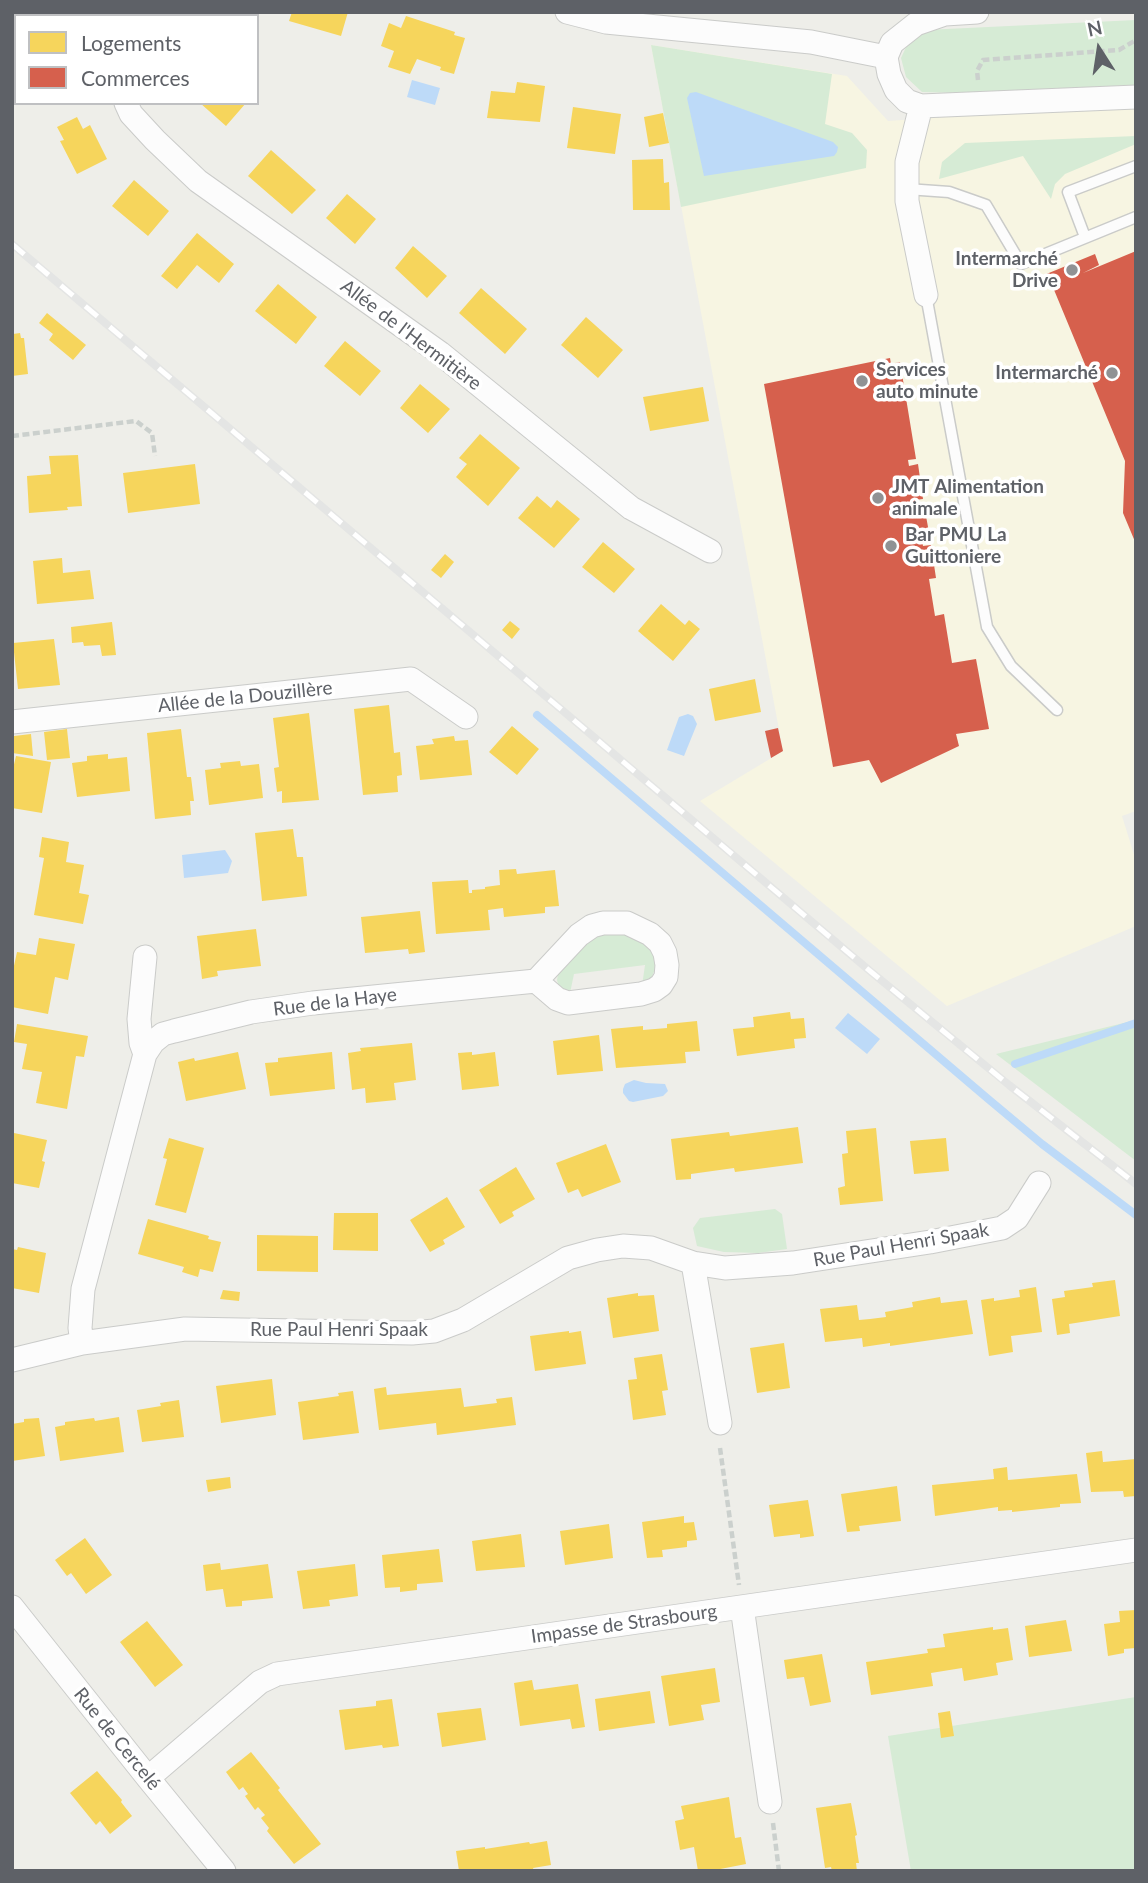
<!DOCTYPE html>
<meta charset="utf-8">
<style>
body{margin:0}
#map{position:relative;width:1148px;height:1883px;overflow:hidden;background:#eeeee9;font-family:Lato,sans-serif}
canvas{display:block}
.frame{position:absolute;inset:0;border:14px solid #5e6167;pointer-events:none}
.legend{position:absolute;left:14px;top:14px;width:245px;height:91px;box-sizing:border-box;background:#fff;border:2px solid #bfc0c2;margin:0;padding:9px 12px;list-style:none;font-size:21px;color:#5e6167}
.legend li{display:flex;align-items:center;gap:14px;height:35px}
.legend b{width:35px;border:2px solid #bfc0c2}
.north{position:absolute;left:1064px;top:14px;width:70px;height:70px;-webkit-text-stroke:5px #fff;paint-order:stroke;rotate:348deg;font-size:19px;font-weight:700;line-height:28px;text-align:center;color:#5e6167}
.north::after{content:'';display:block;margin:auto;width:24px;height:32px;background:#5e6167;clip-path:polygon(50% 0,100% 100%,50% 72%,0 100%)}
</style>
<div id="map">
<canvas width="1148" height="1883"></canvas>
<div class="frame"></div>
<ul class="legend">
<li><b style="height:19px;background:#f6d55c"></b>Logements</li>
<li><b style="height:19px;background:#d6604d"></b>Commerces</li>
</ul>
<div class="north">N</div>
</div>
<script>
const context = document.querySelector('canvas').getContext('2d');
context.lineJoin = 'round';
function paint(path, color) {
  context.fillStyle = color;
  context.fill(path, 'evenodd');
}
function shape(rows) {
  const path = new Path2D();
  for (const r of rows) {
    path.moveTo(r[0], r[1]);
    for (let i = 2; i < r.length; i += 2) path.lineTo(r[i], r[i + 1]);
  }
  return path;
}
function strokePath(path, color, width, dash) {
  context.strokeStyle = color;
  context.lineWidth = width;
  context.lineCap = dash ? 'butt' : 'round';
  context.setLineDash(dash || []);
  context.stroke(path);
}
function drawText(font, color, halo, rows, align = 'center') {
  context.font = font + ' Lato,sans-serif';
  context.lineWidth = 7;
  context.setLineDash([]);
  context.textBaseline = 'middle';
  context.strokeStyle = halo;
  context.fillStyle = color;
  for (const [text, x, y, turn = 0] of rows) {
    context.save();
    context.translate(x, y);
    context.rotate((+turn || 0) * Math.PI / 180);
    context.textAlign = isNaN(turn) ? turn : align;
    if (halo) context.strokeText(text, 0, 0);
    context.fillText(text, 0, 0);
    context.restore();
  }
}
paint(shape([
 [651,45,847,76,888,121,1136,103,1136,811,1122,816,1136,861,1136,926,947,1006,700,801,783,751]
]), '#f7f5e2');
paint(shape([
 [1136,20,1136,85,957,93,922,92,906,77,901,58,907,45,925,30],
 [651,45,832,74,825,124,852,133,867,150,866,168,681,207],
 [1136,136,1136,144,1065,174,1055,184,1051,199,1023,156,939,179,942,162,965,143],
 [621,930,639,936,655,951,656,967,650,981,642,986,645,965,574,974,570,993,559,988,557,980,560,963,577,941],
 [1136,1020,1136,1161,996,1054],
 [775,1209,782,1214,787,1249,758,1253,724,1252,697,1246,693,1228,700,1218],
 [1136,1697,1136,1871,911,1871,888,1736]
]), '#d6ebd5');
paint(shape([
 [412,80,440,88,435,105,407,97],
 [696,92,833,142,838,147,837,152,834,156,704,176,687,98,690,93],
 [688,714,693,716,697,724,684,756,667,750,679,717],
 [225,850,232,861,228,873,184,878,182,855],
 [848,1013,880,1039,867,1054,835,1028],
 [634,1080,646,1083,665,1084,668,1091,663,1096,633,1102,629,1101,623,1093,623,1089,625,1084]
]), '#bddaf8');
paint(shape([
 [292,12,348,12,341,36,289,21],
 [406,16,455,32,454,35,465,38,454,74,440,70,441,67,417,59,410,74,388,67,394,51,381,46,389,23,401,28],
 [517,82,545,86,540,122,487,118,491,91,515,93],
 [200,103,246,103,226,126],
 [573,107,621,114,615,154,567,148],
 [663,113,669,143,649,147,644,117],
 [77,117,83,129,90,125,107,159,77,174,60,141,64,140,57,127],
 [271,150,316,190,292,214,248,176],
 [663,159,664,183,669,182,670,210,633,210,632,160],
 [134,180,169,211,148,236,112,206],
 [347,194,376,219,355,244,326,218],
 [197,233,234,264,219,283,197,265,177,289,161,276],
 [413,246,447,276,427,298,395,268],
 [278,284,317,317,296,344,255,311],
 [481,288,527,329,505,354,459,313],
 [47,313,86,345,73,360,49,340,53,334,39,323],
 [586,317,623,350,598,378,561,345],
 [20,333,21,338,24,338,28,374,12,376,13,334],
 [345,341,381,371,360,396,324,366],
 [420,384,450,409,428,433,400,408],
 [703,387,709,421,650,431,643,397],
 [480,434,520,468,488,506,456,477,467,464,459,458],
 [78,455,82,506,67,507,68,510,29,513,27,476,51,474,49,456],
 [195,464,200,504,128,513,123,473],
 [537,496,551,508,557,500,580,519,554,548,518,518],
 [603,542,635,569,614,593,582,567],
 [445,554,454,562,441,578,431,570],
 [62,558,63,573,90,570,94,599,37,604,33,561],
 [661,604,685,625,689,620,700,629,673,661,638,631],
 [510,621,520,629,512,639,502,630],
 [112,622,116,655,102,656,100,645,84,646,83,642,72,643,71,627],
 [54,639,60,685,18,689,13,643],
 [755,679,761,712,715,721,709,689],
 [389,705,394,753,400,752,402,775,397,776,398,792,363,795,354,709],
 [309,713,319,800,282,803,282,791,277,792,274,768,279,767,273,718],
 [512,726,539,749,517,775,489,752],
 [67,729,70,758,47,760,44,732],
 [181,729,187,777,191,777,194,801,190,801,191,815,155,819,147,733],
 [31,734,33,756,12,753,14,736],
 [454,736,455,741,468,740,472,775,420,780,416,746,434,744,432,739],
 [108,754,108,759,127,757,130,791,77,797,72,763,87,761,87,756],
 [16,756,51,762,42,813,12,808,12,773],
 [240,761,241,766,259,764,263,798,209,805,205,770,221,768,220,763],
 [293,829,297,857,303,857,307,896,262,901,255,833],
 [42,837,69,842,66,862,84,865,79,893,89,895,83,924,34,915,44,858,39,857],
 [516,869,517,874,555,870,559,906,545,907,545,913,504,917,503,908,488,910,490,930,436,934,432,882,468,880,469,893,472,893,472,890,485,889,485,887,500,885,499,870],
 [420,911,425,952,409,954,408,949,365,953,361,917],
 [256,929,261,966,217,971,218,976,202,979,197,936],
 [39,938,75,944,68,980,55,977,48,1014,12,1007,12,975,17,952,36,955],
 [790,1012,791,1019,804,1018,806,1038,794,1039,795,1048,737,1056,733,1029,754,1027,753,1017],
 [697,1021,700,1051,685,1052,686,1063,616,1068,611,1029,643,1026,643,1030,667,1028,667,1024],
 [17,1024,88,1036,84,1057,76,1056,67,1109,36,1103,42,1072,22,1069,27,1044,14,1042],
 [599,1035,603,1071,557,1075,553,1041],
 [412,1043,416,1080,394,1083,396,1100,366,1103,365,1088,352,1090,348,1053,361,1051,360,1048],
 [238,1052,246,1089,186,1101,178,1062,194,1058,195,1061],
 [332,1052,335,1089,270,1096,265,1063,278,1062,278,1058],
 [472,1052,472,1055,495,1052,499,1086,462,1090,458,1053],
 [798,1127,803,1163,735,1172,734,1168,691,1174,691,1179,676,1180,671,1139,729,1132,730,1136],
 [876,1128,883,1201,840,1205,838,1188,845,1186,842,1154,848,1153,846,1131],
 [14,1133,47,1140,42,1161,45,1162,39,1188,12,1183,12,1136],
 [169,1138,204,1148,186,1213,155,1205,167,1159,163,1158],
 [946,1138,949,1171,914,1174,910,1141],
 [606,1144,621,1182,582,1197,578,1189,568,1193,556,1163],
 [516,1167,535,1199,512,1212,514,1216,500,1224,479,1190],
 [447,1197,465,1227,443,1240,445,1244,430,1252,410,1220],
 [334,1213,378,1213,378,1251,333,1250],
 [148,1219,209,1236,208,1239,221,1242,213,1272,200,1269,198,1277,182,1272,184,1267,138,1254],
 [257,1235,318,1236,318,1272,257,1271],
 [18,1247,46,1253,39,1293,12,1288,12,1249,17,1250],
 [1115,1280,1120,1316,1069,1324,1070,1333,1057,1335,1052,1299,1065,1297,1064,1291,1093,1287,1092,1283],
 [1036,1287,1042,1332,1011,1336,1013,1352,989,1356,981,1300,994,1298,994,1301,1020,1297,1019,1290],
 [223,1290,240,1292,239,1301,220,1299],
 [638,1293,638,1296,654,1295,659,1331,613,1338,607,1298],
 [940,1297,941,1303,967,1300,973,1334,890,1346,890,1343,863,1347,862,1338,825,1342,820,1309,857,1305,859,1320,870,1319,886,1317,885,1312,913,1307,912,1302],
 [569,1331,569,1333,581,1331,586,1364,535,1371,530,1336],
 [784,1343,790,1388,757,1393,750,1348],
 [662,1354,668,1390,662,1391,666,1415,633,1420,628,1380,637,1379,634,1358],
 [272,1379,276,1415,221,1423,216,1386],
 [386,1387,387,1395,461,1388,464,1407,497,1403,496,1399,512,1397,516,1425,437,1435,436,1423,379,1430,374,1389],
 [353,1391,359,1433,303,1440,298,1402,339,1396,338,1393],
 [179,1400,184,1437,142,1442,137,1410,161,1406,160,1403],
 [119,1417,124,1452,60,1461,55,1427,65,1425,65,1422,94,1418,95,1421],
 [39,1418,45,1456,12,1461,12,1424,24,1422,24,1419],
 [1102,1451,1103,1462,1136,1459,1136,1496,1124,1497,1123,1491,1091,1492,1086,1453],
 [1007,1467,1008,1480,1077,1474,1081,1503,1060,1504,1060,1507,1012,1512,1012,1510,998,1511,998,1507,935,1516,932,1485,994,1479,993,1469],
 [230,1477,231,1488,208,1492,206,1480],
 [897,1486,901,1521,859,1526,860,1531,847,1532,841,1494],
 [808,1500,814,1536,800,1538,800,1534,774,1537,769,1505],
 [684,1516,684,1523,694,1522,697,1540,687,1541,687,1547,662,1550,663,1557,647,1558,642,1522],
 [609,1524,613,1558,565,1565,560,1531],
 [521,1534,525,1567,476,1571,472,1541],
 [85,1538,112,1575,86,1594,71,1573,67,1576,55,1560],
 [439,1549,443,1582,417,1584,417,1590,400,1592,400,1587,385,1588,382,1555],
 [220,1563,221,1570,268,1564,273,1598,242,1601,242,1606,226,1607,223,1589,206,1591,203,1565],
 [355,1564,358,1596,329,1600,330,1606,303,1609,297,1571],
 [1136,1610,1136,1648,1124,1649,1124,1653,1108,1656,1104,1624,1120,1622,1119,1611],
 [1066,1620,1072,1651,1029,1657,1025,1626],
 [147,1621,183,1665,155,1687,120,1642],
 [993,1627,993,1630,1008,1628,1013,1660,996,1663,998,1675,964,1681,962,1668,931,1673,933,1686,871,1695,866,1662,928,1653,927,1649,945,1647,943,1634],
 [822,1654,831,1702,810,1706,804,1677,787,1679,784,1660],
 [715,1668,720,1702,701,1705,704,1720,669,1726,661,1676],
 [532,1680,534,1690,578,1684,585,1727,572,1729,570,1719,520,1726,514,1683],
 [650,1691,655,1723,599,1731,595,1699],
 [392,1699,399,1746,383,1748,382,1745,345,1750,339,1710,376,1706,376,1701],
 [481,1708,486,1740,442,1747,437,1713],
 [950,1711,954,1736,941,1738,938,1713],
 [251,1752,280,1788,278,1790,321,1844,294,1864,267,1831,269,1828,261,1818,265,1815,258,1807,255,1810,245,1796,248,1794,243,1787,239,1790,226,1772],
 [97,1771,122,1800,121,1802,132,1816,110,1834,100,1821,96,1825,70,1793],
 [729,1797,735,1838,741,1837,746,1864,710,1871,698,1871,694,1847,680,1850,675,1821,684,1819,681,1806],
 [851,1803,857,1835,855,1836,859,1863,856,1863,857,1871,832,1871,831,1867,825,1868,816,1808],
 [547,1841,551,1865,533,1868,534,1871,459,1871,456,1851,485,1847,485,1849,529,1842,530,1844]
]), '#f6d55c');
paint(shape([
 [1136,251,1136,544,1123,513,1125,461,1052,285,1049,286,1044,275,1095,254,1099,265,1083,273],
 [890,358,891,364,900,362,905,392,896,393,897,399,906,398,916,459,908,460,909,466,918,464,923,499,915,500,916,507,924,505,930,538,922,540,923,546,931,545,936,578,929,579,935,616,944,614,952,663,976,659,989,729,956,734,959,746,881,783,869,760,833,767,764,384],
 [778,728,783,751,771,758,765,731]
]), '#d6604d');
strokePath(shape([
 [537,715,987,1098,1042,1144,1136,1215],
 [1015,1064,1136,1023]
]), '#bddaf8', 8);
const service = shape([
 [907,189,949,192,986,205,1021,264,1136,217],
 [1085,237,1068,192,1136,166],
 [926,295,987,627,1011,666,1057,710]
]);
const minor = shape([
 [567,12,606,22,811,42,886,57],
 [977,12,945,14,916,24,892,43,886,57,889,74,896,90,907,101,921,106,1136,97],
 [118,16,118,12],
 [126,103,131,114,155,140,198,181,440,353,631,508,710,551],
 [921,106,907,162,907,201,926,295],
 [12,722,411,679,466,717],
 [145,957,139,1019,141,1043,145,1054],
 [693,1263,720,1423],
 [82,1343,80,1328,83,1289,145,1054,153,1042,163,1034,174,1031,251,1012,313,1003,536,981,579,935,592,926,603,923,627,923,650,934,660,943,665,953,667,965,666,977,661,985,654,990,641,994,568,1003,557,999,536,981],
 [12,1360,82,1343,185,1329,412,1333,434,1331,463,1320,568,1258,597,1250,623,1246,651,1248,693,1263,725,1268,793,1263,930,1242,1002,1228,1017,1218,1039,1183],
 [12,1607,148,1778,224,1871],
 [742,1607,770,1802],
 [148,1778,260,1682,277,1674,1136,1550]
]);
strokePath(service, '#cacbc9', 13);
strokePath(minor, '#cacbc9', 25);
strokePath(shape([
 [978,80,977,71,983,60,1119,50,1136,40],
 [12,436,136,421,152,433,155,456],
 [720,1448,739,1585],
 [773,1823,779,1871]
]), '#cbd0cd', 4.5, [7, 3.5]);
strokePath(service, '#fcfcfc', 10);
strokePath(minor, '#fcfcfc', 23);
const rail = shape([
 [12,244,870,971,1009,1085,1136,1184]
]);
strokePath(rail, '#e4e5e4', 8);
strokePath(rail, '#fff', 5, [16]);
for (const [x, y, r, color] of [
 [1072,270,7,"#909294"],
 [1112,373,7,"#909294"],
 [862,381,7,"#909294"],
 [878,498,7,"#909294"],
 [891,546,7,"#909294"]
]) {
  const dot = new Path2D();
  dot.arc(x, y, r, 0, 2 * Math.PI);
  context.fillStyle = color;
  context.fill(dot);
  strokePath(dot, '#fff', 2.5);
}
drawText('bold 19px', '#5e6167', '#fff', [
 ["Intermarché",1058,259,"right"],
 ["Drive",1058,281,"right"],
 ["Services",876,370],
 ["auto minute",876,392],
 ["Intermarché",1098,373,"right"],
 ["JMT Alimentation",892,487],
 ["animale",892,509],
 ["Bar PMU La",905,535],
 ["Guittoniere",905,557]
], 'left');
drawText('19px', '#5e6167', '#fff', [
 ["Allée de l'Hermitière",411,335,37],
 ["Allée de la Douzillère",245,697,-6],
 ["Rue de la Haye",335,1002,-7],
 ["Rue Paul Henri Spaak",901,1245,-10],
 ["Rue Paul Henri Spaak",339,1330],
 ["Impasse de Strasbourg",624,1624,-8],
 ["Rue de Cercelé",117,1739,51]
]);
</script>
